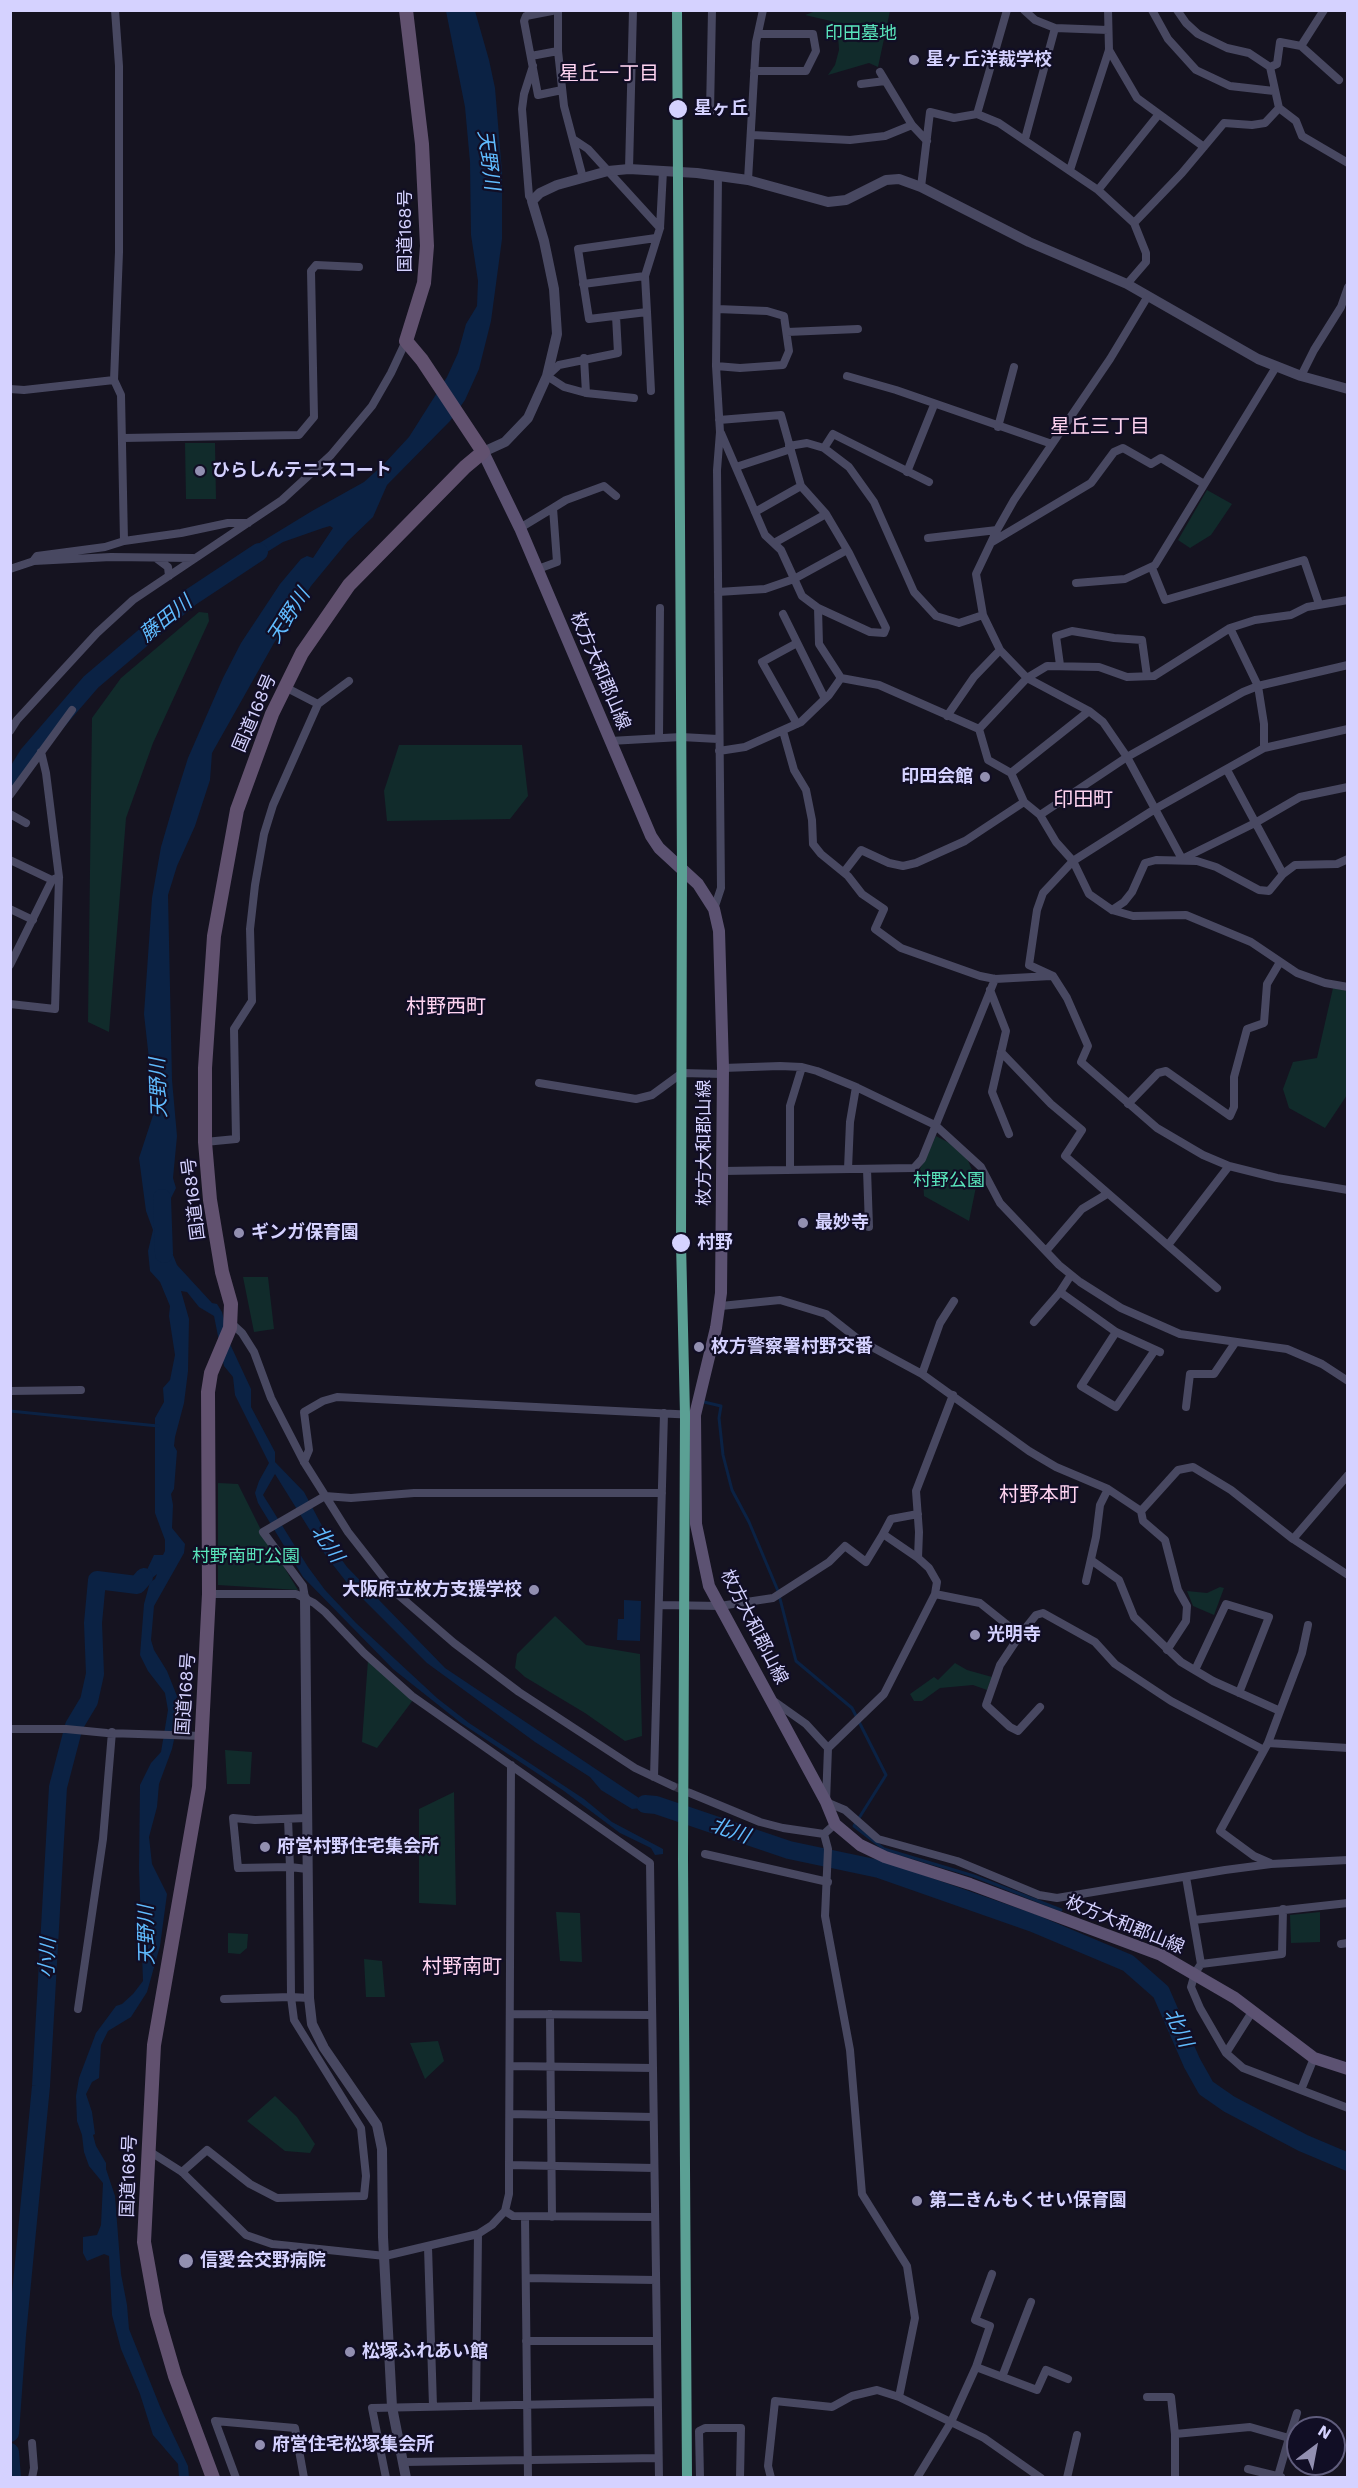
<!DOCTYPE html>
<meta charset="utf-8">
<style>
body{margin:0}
#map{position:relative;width:1358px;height:2488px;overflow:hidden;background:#151320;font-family:"Work Sans",sans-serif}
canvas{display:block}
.frame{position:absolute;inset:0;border:12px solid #d5d2ff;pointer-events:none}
.north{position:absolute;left:1286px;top:2416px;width:60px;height:60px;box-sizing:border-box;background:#110e25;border:2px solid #5f5c7c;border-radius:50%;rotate:32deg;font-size:16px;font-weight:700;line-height:24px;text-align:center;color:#d5d2ff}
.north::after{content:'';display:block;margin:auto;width:21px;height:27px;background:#928fb1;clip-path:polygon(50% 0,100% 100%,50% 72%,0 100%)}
</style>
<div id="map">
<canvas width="1358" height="2488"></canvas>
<div class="frame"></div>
<div class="north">N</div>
</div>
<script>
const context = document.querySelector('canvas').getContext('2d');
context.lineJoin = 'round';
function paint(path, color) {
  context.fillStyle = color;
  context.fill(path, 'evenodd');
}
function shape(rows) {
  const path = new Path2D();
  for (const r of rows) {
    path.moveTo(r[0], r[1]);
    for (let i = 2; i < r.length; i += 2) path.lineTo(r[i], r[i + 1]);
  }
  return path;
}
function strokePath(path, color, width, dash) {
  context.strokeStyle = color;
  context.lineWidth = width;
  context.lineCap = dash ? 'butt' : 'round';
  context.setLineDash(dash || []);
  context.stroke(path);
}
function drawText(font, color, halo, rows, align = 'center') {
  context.font = font + ' "Work Sans","Noto Sans JP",sans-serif';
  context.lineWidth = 4.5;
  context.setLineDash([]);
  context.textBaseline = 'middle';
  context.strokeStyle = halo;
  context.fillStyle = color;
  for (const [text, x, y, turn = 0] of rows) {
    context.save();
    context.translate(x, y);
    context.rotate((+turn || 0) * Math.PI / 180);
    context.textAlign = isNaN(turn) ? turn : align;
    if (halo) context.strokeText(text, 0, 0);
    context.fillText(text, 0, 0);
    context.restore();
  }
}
paint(shape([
 [816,11,890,11,878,67,869,63,828,75,835,65,839,50,838,36,835,22,805,15],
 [185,443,215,443,216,499,186,499],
 [1207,490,1232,504,1211,535,1190,548,1178,540],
 [199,612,208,613,209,621,153,743,126,818,109,1032,88,1022,92,718,121,678],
 [399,745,522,745,528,796,510,819,387,821,384,791],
 [1333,988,1347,991,1347,1095,1325,1128,1289,1108,1283,1089,1293,1062,1317,1058],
 [936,1136,955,1146,967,1158,977,1182,969,1221,924,1196,923,1181,916,1177],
 [243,1277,268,1277,274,1329,254,1332],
 [218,1483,238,1484,260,1528,298,1590,218,1585],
 [1220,1587,1224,1588,1214,1615,1193,1606,1187,1591,1207,1593],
 [555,1616,586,1645,640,1654,642,1736,625,1741,585,1713,525,1677,515,1668,517,1654],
 [368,1660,413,1700,377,1748,362,1742],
 [955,1663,967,1670,992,1677,987,1690,973,1685,940,1688,922,1701,914,1701,910,1694,934,1677,938,1680],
 [225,1750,252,1752,250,1784,227,1784],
 [454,1792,456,1905,419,1903,419,1809],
 [556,1912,580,1913,582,1962,560,1961],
 [1320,1912,1320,1942,1291,1943,1290,1915],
 [228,1933,248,1934,247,1948,240,1954,228,1953],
 [364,1959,382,1961,385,1997,366,1997],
 [438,2041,444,2061,425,2079,410,2043],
 [275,2096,297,2117,315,2144,310,2153,285,2151,247,2121]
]), '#112b2b');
paint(shape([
 [446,11,475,11,489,60,495,88,502,172,502,239,491,321,479,369,465,400,450,421,387,485,373,517,348,541,311,586,274,643,212,753,210,780,195,826,177,866,168,895,172,1080,177,1136,173,1178,176,1188,169,1202,161,1225,177,1265,212,1303,217,1304,222,1312,230,1344,251,1389,251,1407,275,1452,275,1462,304,1492,336,1552,347,1567,445,1668,639,1798,667,1806,665,1813,650,1807,632,1809,601,1790,590,1777,535,1742,427,1663,348,1584,326,1556,275,1474,263,1495,308,1567,325,1590,356,1623,437,1698,469,1723,584,1799,612,1822,663,1849,663,1854,655,1855,651,1848,620,1833,564,1791,461,1723,393,1669,303,1577,258,1503,255,1493,259,1481,269,1463,235,1395,233,1377,224,1366,214,1316,199,1307,187,1292,181,1291,189,1319,188,1371,184,1403,175,1437,174,1446,177,1451,174,1489,171,1494,173,1505,172,1528,185,1544,184,1553,154,1606,151,1640,154,1650,167,1671,179,1701,178,1721,172,1749,159,1784,157,1807,149,1837,152,1864,167,1894,160,1946,147,1992,131,2017,108,2031,101,2045,99,2078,92,2082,86,2094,92,2112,95,2134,93,2135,96,2146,106,2163,106,2169,115,2196,121,2274,127,2305,129,2329,161,2409,188,2466,189,2477,179,2477,178,2464,153,2435,140,2394,121,2349,112,2315,109,2256,104,2254,87,2261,83,2253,83,2237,97,2235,101,2225,103,2183,89,2166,84,2152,82,2135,77,2121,76,2096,79,2078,96,2033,116,2006,122,2004,133,1994,143,1981,139,1869,140,1785,151,1763,161,1752,168,1710,165,1693,148,1671,140,1655,144,1604,150,1582,155,1579,157,1574,140,1588,124,1587,124,1581,136,1582,146,1572,154,1555,163,1555,165,1551,165,1540,155,1513,155,1418,164,1402,163,1388,170,1380,175,1355,169,1316,170,1306,160,1282,150,1271,148,1251,153,1230,146,1211,139,1158,158,1100,151,1077,144,1014,152,898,161,847,175,799,188,758,223,678,241,643,280,584,301,559,307,556,313,558,333,528,330,526,323,528,283,542,240,569,235,558,312,511,364,482,384,464,409,437,447,377,458,353,466,324,477,306,478,281,471,235,470,162,465,107],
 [624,1600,641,1601,640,1641,617,1640,618,1619,624,1619]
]), '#0b2244');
strokePath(shape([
 [704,1402,721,1406,719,1418,723,1455,732,1490,749,1522,778,1591,796,1661,852,1708,886,1775,854,1826,884,1849,974,1876,1061,1910],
 [10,1411,158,1426]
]), '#0b2244', 3);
strokePath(shape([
 [10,784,28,755,91,682,191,597,259,552],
 [162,1198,164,1254],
 [645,1804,656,1805,789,1850,879,1869,1033,1923,1128,1963,1161,1992,1192,2063,1206,2088,1229,2104,1303,2143,1348,2162],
 [10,2433,17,2335,41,2086,58,1787,74,1726,89,1701,95,1674,93,1623,97,1580,137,1585,144,1577],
 [10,2452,12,2478]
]), '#0b2244', 18);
strokePath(shape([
 [673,1786,690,1793]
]), '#323041', 8, [8, 4]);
strokePath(shape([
 [115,10,119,66,119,252,114,380,121,395,124,541,181,533,228,523,248,523],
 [557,10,526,16,524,21,538,95,562,90],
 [558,10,558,51,564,106,583,178],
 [1024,10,1035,20,1055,28,1108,30],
 [1152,10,1168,39,1196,70,1230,86,1274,91],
 [1177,10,1186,23,1198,34,1227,48,1249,53,1270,67,1279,108,1296,121,1302,136,1348,163],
 [1301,46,1339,80],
 [1109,50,1137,98,1204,147],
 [531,56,558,51],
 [1270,67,1277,64,1280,42,1301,46,1324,10],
 [754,71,806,71,816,51,813,34,758,34],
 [880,72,912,125],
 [861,84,885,81],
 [710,112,712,10],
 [977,114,1007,10],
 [752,135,850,140,885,136,912,125,927,141],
 [573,139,588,149,660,228],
 [1025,139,1055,28],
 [629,169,633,10],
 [1070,170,1109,50,1108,10],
 [748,180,756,42,763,10],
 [921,187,930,112,954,118,977,114,999,123,1098,190,1134,223,1146,253,1146,262,1127,284],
 [1098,190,1159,114],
 [532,201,529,196,522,109,524,94,533,66],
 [1134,223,1182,173,1224,123,1252,125,1265,123,1279,108],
 [656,238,578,249,589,319,647,312,645,276,660,228,663,171],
 [583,284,645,276],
 [1148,296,1110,359,1014,500,997,530,976,574,983,615,1000,650,1027,678,1089,711,1103,722,1127,757,1182,859,1255,823,1300,797,1348,787],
 [647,312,651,391],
 [616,316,618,353,559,365,547,376,564,387,586,393,634,398],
 [787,332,858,329],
 [584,358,586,393],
 [716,366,740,368,783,365,789,351,784,316,767,311,717,309],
 [847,376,896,390,1052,444],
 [1301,376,1314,350,1341,307,1348,287],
 [10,389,24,390,114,380],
 [719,420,781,415,801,486,826,514,849,553,886,628,884,633,870,632,818,608],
 [998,427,1014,367],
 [721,433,765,535,781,550,802,596,818,608,819,644,841,678,879,685,979,729],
 [123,438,299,435,314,417,311,271,316,265,359,267],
 [789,446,807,443,824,448,849,467,874,502,914,592,936,616,959,623,983,615],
 [824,448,833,434,929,482],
 [736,467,791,449],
 [907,472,934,405],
 [755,512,801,486],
 [520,528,553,508],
 [928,538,997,530],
 [992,542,1091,483,1114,452,1123,448,1151,464,1161,458,1204,484],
 [774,543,826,514],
 [156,558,168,567,169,576],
 [34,560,37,556,105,547,124,541],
 [1152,568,1165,600,1304,560,1319,604],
 [10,569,34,561,111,557,193,558],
 [538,569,557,562,553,508,566,500,604,486,616,496],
 [1076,583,1125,579,1155,565,1276,367],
 [718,592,765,589,794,579,847,550],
 [783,614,825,699],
 [1230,628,1258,686,1264,724,1264,748],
 [1060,665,1056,636,1072,631,1114,638,1142,640,1147,676],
 [285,687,318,704,349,681],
 [947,716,974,677,1000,650],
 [797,724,762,662,797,643],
 [979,729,988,760,1011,773,1024,802,1040,815,1056,842,1073,861,1089,894,1112,910,1133,916,1186,915,1251,942,1297,973,1325,983,1348,987],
 [979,729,1027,678,1047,666,1099,667,1127,677,1154,676,1230,628,1255,620,1291,615,1307,607,1348,600],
 [1348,729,1264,748,1155,809,1073,861,1043,893,1037,910,1029,965,1053,976,1067,998,1088,1046,1081,1062,1157,1128,1203,1155,1229,1166,1277,1178,1348,1190],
 [10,731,17,720,97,633,133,600,282,500,331,455,372,406,391,373,406,341],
 [783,731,794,770,806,790,812,820,813,844,821,854,848,876,862,894,884,909,875,929,901,948,980,976,995,979,1051,976],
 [659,738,660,608],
 [610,741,681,737,718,739],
 [719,751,745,747,801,722,829,695,841,678],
 [1227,770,1283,874],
 [1011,773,1089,711],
 [10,795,72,710],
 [10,814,26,823],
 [1040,815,1127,757,1243,692,1258,686,1348,665],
 [10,860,52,880],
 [844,872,861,850,889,863,903,866,916,863,965,841,1024,802],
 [10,909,33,920],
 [714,909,721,888,717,470,720,432,716,366,718,176],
 [1112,910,1124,902,1132,892,1145,863,1156,860,1197,861,1216,867,1259,890,1269,891,1283,874,1295,865,1337,864,1348,859],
 [10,965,52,880,59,877],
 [990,990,1006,1031,992,1092,1009,1134],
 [10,1004,55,1009,59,877,46,773,41,752],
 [1001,1052,1051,1104,1082,1130,1065,1156,1217,1288],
 [723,1068,780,1066,802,1067,817,1071,856,1087,935,1125,981,1167,1000,1203,1059,1265,1080,1282,1121,1308,1180,1334,1287,1349,1322,1364,1348,1381],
 [539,1083,636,1099,652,1095,682,1073,723,1074],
 [1128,1104,1158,1073,1166,1071,1230,1116,1234,1107,1234,1077,1247,1029,1264,1023,1267,984,1280,962],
 [205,1142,236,1139,234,1029,252,1001,250,929,255,885,264,834,273,805,318,704],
 [848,1169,850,1122,856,1087],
 [867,1169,869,1227],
 [790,1170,790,1106,802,1067],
 [723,1171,914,1168,922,1159,995,979],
 [1168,1245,1229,1166],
 [1046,1251,1082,1209,1107,1194],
 [1060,1292,1116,1332,1160,1352],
 [721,1306,780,1300,826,1314,859,1340,922,1374,1029,1451,1056,1467,1108,1489,1141,1511,1143,1521,1165,1540,1178,1590,1187,1606,1186,1621,1167,1650],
 [230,1322,242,1333,254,1352,271,1398,304,1462,348,1532,395,1592,454,1643,519,1692,635,1768,673,1786],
 [1034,1322,1060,1292,1071,1275],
 [1116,1332,1081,1386,1116,1407,1155,1350],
 [922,1374,940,1323,954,1301],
 [10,1391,81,1390],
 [953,1395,916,1491,919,1532,918,1558,929,1568,937,1582,935,1594,884,1694,828,1748,826,1802,845,1810,878,1839,957,1861,1039,1895,1057,1898,1225,1870,1271,1864,1348,1860],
 [1186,1407,1190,1374,1214,1374,1235,1343],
 [304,1462,309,1450,304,1412,323,1401,337,1397,695,1415],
 [1141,1511,1178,1470,1193,1467,1231,1490,1293,1539,1348,1575],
 [883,1534,891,1519,918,1514],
 [1293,1539,1348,1475],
 [1091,1560,1119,1580,1134,1617,1181,1662,1213,1681,1280,1711,1268,1743,1220,1831,1254,1856,1270,1863],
 [1086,1581,1096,1537,1100,1505,1108,1489],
 [209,1594,296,1594,314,1603,325,1612,364,1653,412,1696,650,1863,659,2478],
 [935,1594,980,1603,1020,1635,1036,1615,1043,1613,1095,1642,1115,1664,1171,1701,1264,1750],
 [305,1598,303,1586,263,1532,325,1496,351,1498,414,1493,662,1493],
 [660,1605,720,1606,773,1598,829,1562,845,1546,866,1562,883,1534,918,1558],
 [1020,1635,1000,1665,986,1705,1010,1727,1018,1731,1040,1707],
 [1195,1670,1226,1604,1269,1617,1239,1693],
 [775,1702,806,1724,828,1748],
 [1280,1711,1302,1653,1308,1625],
 [10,1729,66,1729,107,1733,202,1736],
 [1268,1743,1348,1748],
 [654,1777,664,1413],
 [690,1793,760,1822,783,1828,824,1834,835,1824],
 [288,1819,290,1867,238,1868,233,1818,255,1820,307,1818],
 [824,1834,828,1849,825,1916,850,2050,862,2194,907,2266,915,2318,899,2397,984,2438,1041,2478],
 [705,1854,828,1882],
 [1186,1877,1201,1964,1195,1973,1191,1987,1200,2008,1226,2053,1243,2068,1348,2108],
 [1194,1920,1348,1903],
 [1341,1944,1348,1943],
 [1201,1964,1282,1954,1283,1909],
 [224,1999,291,1997,290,1867,307,1869],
 [78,2009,103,1839,112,1732],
 [510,2014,652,2015],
 [550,2014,552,2217],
 [1226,2053,1252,2012],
 [510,2066,653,2068],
 [1301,2090,1314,2058],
 [510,2114,653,2117],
 [149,2151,182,2172,246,2235,272,2244,385,2256,478,2234,492,2225,505,2211,509,2194,509,2165,511,1765],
 [509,2165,654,2168],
 [182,2172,207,2150,250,2184,277,2198,364,2196,366,2176,361,2128,294,2020,291,1997,309,1998],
 [505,2211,513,2216,655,2217],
 [525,2217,528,2478],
 [428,2247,433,2406],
 [526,2278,656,2280],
 [526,2341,657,2341],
 [976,2367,990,2326,975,2320,992,2274],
 [1002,2377,1031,2302],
 [1147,2397,1171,2397,1175,2434],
 [476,2406,478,2234],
 [1289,2438,1297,2413],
 [403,2462,658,2458],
 [1248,2469,1281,2477],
 [32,2478,34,2468,32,2443],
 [236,2478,215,2421,295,2428,304,2478],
 [386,2478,372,2408,657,2402],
 [700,2478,699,2431,705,2428,741,2428,740,2478],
 [771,2478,768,2466,775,2401,832,2407,852,2396,877,2390,899,2397],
 [917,2478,951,2422,976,2367,1037,2390,1046,2370,1068,2379],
 [1067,2478,1077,2435],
 [1175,2478,1175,2434,1250,2427,1289,2438,1278,2476]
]), '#484861', 8);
strokePath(shape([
 [483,452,505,442,528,418,547,376,557,334,554,289,544,241,532,201,540,193,557,185,608,171,629,169,697,173,748,180,828,202,846,200,886,180,899,179,921,187,1029,242,1127,284,1258,359,1301,376,1348,389],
 [305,1598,309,1998,312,2024,324,2048,377,2125,382,2149,383,2237,392,2407,406,2478]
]), '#484861', 10);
strokePath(shape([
 [483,452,520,528,651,836,659,848,698,884,714,909,719,931,723,1068,721,1293,716,1328,695,1415,696,1524,709,1586,826,1802,835,1824,860,1845,885,1857,970,1884,1161,1955,1235,1998,1314,2058,1348,2069]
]), '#5c5272', 12);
strokePath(shape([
 [213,2478,175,2376,157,2314,144,2242,154,2045,199,1787,209,1594,208,1392,211,1373,230,1328,231,1304,222,1272,210,1200,205,1142,205,1068,214,936,237,810,272,714,302,653,349,585,465,467,483,452,422,360,406,341,424,283,427,246,422,144,406,10]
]), '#61516f', 14);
strokePath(shape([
 [677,10,682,868,681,1243,685,1415,683,1859,687,2478]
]), '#5ba094', 10);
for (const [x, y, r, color] of [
 [914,60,6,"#928fb1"],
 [678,109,10,"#d5d2ff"],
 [200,471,6,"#928fb1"],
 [985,777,6,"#928fb1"],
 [803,1223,6,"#928fb1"],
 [239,1233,6,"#928fb1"],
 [681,1243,10,"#d5d2ff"],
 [699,1347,6,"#928fb1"],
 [534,1590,6,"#928fb1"],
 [975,1635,6,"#928fb1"],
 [265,1847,6,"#928fb1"],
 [917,2201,6,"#928fb1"],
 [186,2261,8,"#928fb1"],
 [350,2352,6,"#928fb1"],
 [260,2445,6,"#928fb1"]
]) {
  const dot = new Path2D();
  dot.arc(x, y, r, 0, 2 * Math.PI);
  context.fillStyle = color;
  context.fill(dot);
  strokePath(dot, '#110e25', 2);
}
drawText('18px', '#59e4bb', '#110e25', [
 ["印田墓地",861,34],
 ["村野公園",949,1181],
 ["村野南町公園",246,1557]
]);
drawText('bold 18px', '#d5d2ff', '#110e25', [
 ["星ヶ丘洋裁学校",926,60],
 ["ひらしんテニスコート",212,471],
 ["印田会館",973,777,"right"],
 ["最妙寺",815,1223],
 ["ギンガ保育園",251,1233],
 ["枚方警察署村野交番",711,1347],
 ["大阪府立枚方支援学校",522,1590,"right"],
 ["光明寺",987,1635],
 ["府営村野住宅集会所",277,1847],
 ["第二きんもくせい保育園",929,2201],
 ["信愛会交野病院",200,2261],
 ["松塚ふれあい館",362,2352],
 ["府営住宅松塚集会所",272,2445]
], 'left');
drawText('bold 18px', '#d5d2ff', '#110e25', [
 ["星ヶ丘",694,109],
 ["村野",697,1243]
], 'left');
drawText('18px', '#d5d2ff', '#110e25', [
 ["国道168号",406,231,-90],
 ["枚方大和郡山線",600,671,67],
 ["国道168号",255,713,-67],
 ["枚方大和郡山線",705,1143,-90],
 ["国道168号",194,1199,-97],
 ["枚方大和郡山線",754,1627,63],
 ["国道168号",186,1694,-86],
 ["枚方大和郡山線",1125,1925,22],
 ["国道168号",129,2176,-88]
]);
drawText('20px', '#ffd4f1', '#110e25', [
 ["星丘一丁目",609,74],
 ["星丘三丁目",1100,427],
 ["印田町",1083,800],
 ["村野西町",446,1007],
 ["村野本町",1039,1495],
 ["村野南町",462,1967]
]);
drawText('italic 20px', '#60bcff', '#110e25', [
 ["天野川",488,160,83],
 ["天野川",289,616,-57],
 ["藤田川",166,619,-39],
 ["天野川",159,1088,-92],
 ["北川",327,1544,56],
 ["北川",730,1831,19],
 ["天野川",147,1935,-91],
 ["小川",48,1958,-87],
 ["北川",1178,2028,65]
]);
</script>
